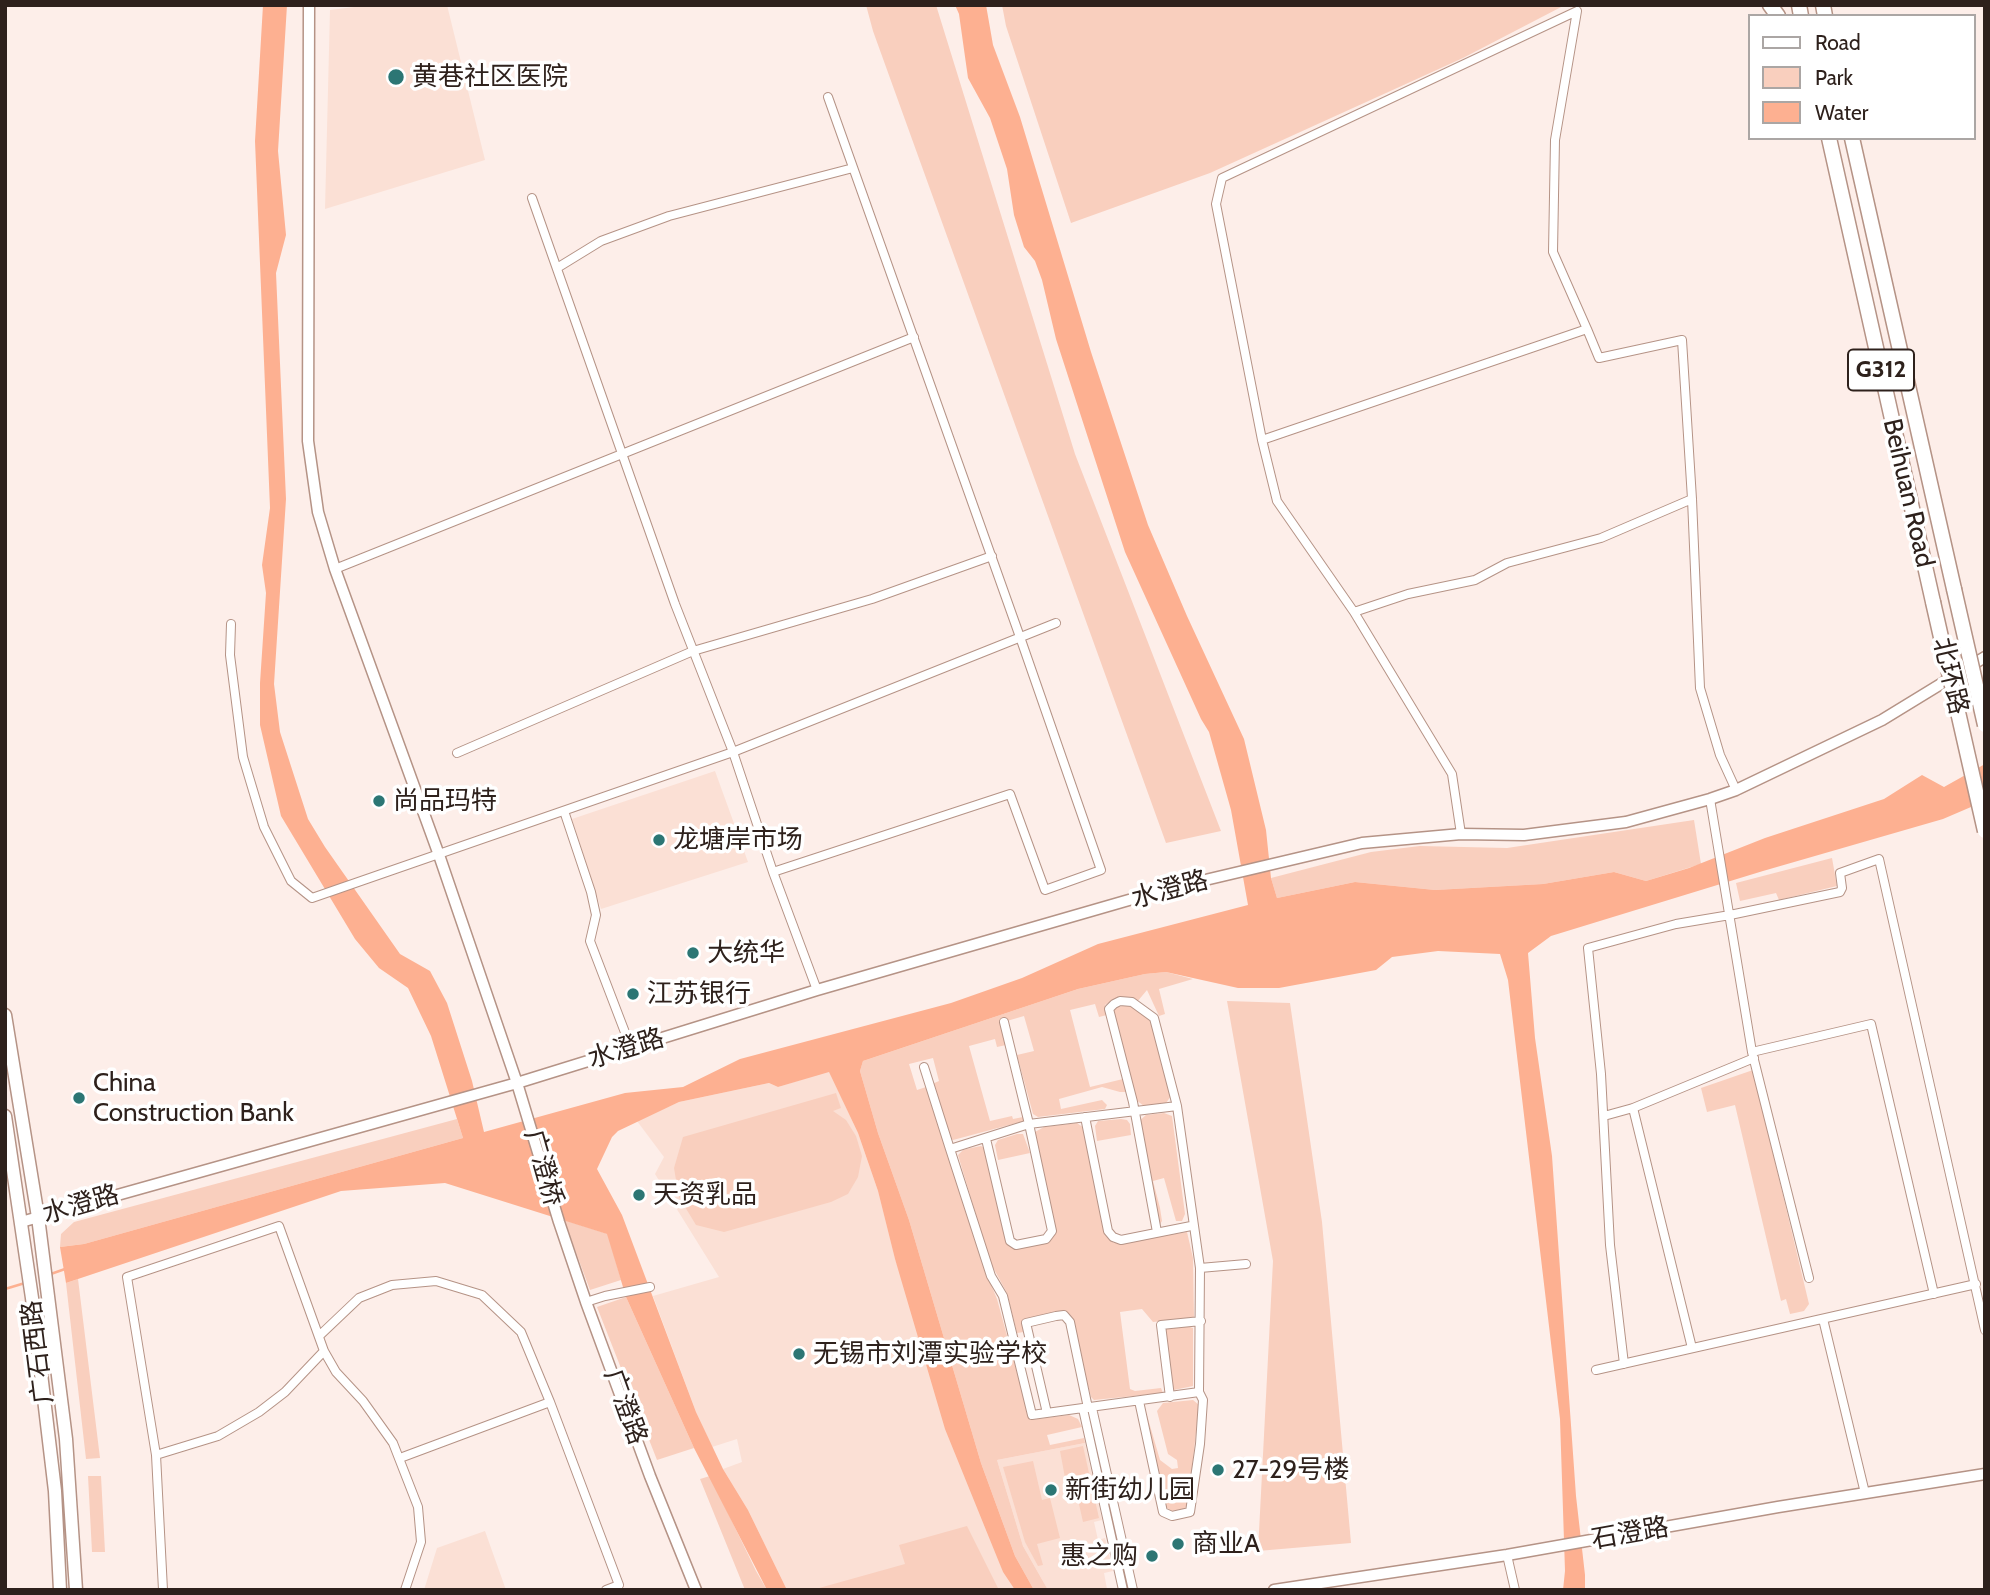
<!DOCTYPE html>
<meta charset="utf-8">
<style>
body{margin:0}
#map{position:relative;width:1990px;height:1595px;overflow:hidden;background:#fdeee9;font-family:Cabin,sans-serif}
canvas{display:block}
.frame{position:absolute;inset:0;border:7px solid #2e211c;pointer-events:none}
.legend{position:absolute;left:1748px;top:14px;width:228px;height:126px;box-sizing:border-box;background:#fff;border:2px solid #aba6a4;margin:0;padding:9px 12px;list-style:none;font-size:21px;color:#2e211c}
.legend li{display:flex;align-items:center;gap:14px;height:35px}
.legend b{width:35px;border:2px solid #aba6a4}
</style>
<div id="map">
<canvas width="1990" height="1595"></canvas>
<div class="frame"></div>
<ul class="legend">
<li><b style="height:9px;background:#fff"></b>Road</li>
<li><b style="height:19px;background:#f9cfbe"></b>Park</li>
<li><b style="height:19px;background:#fdb091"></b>Water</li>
</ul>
</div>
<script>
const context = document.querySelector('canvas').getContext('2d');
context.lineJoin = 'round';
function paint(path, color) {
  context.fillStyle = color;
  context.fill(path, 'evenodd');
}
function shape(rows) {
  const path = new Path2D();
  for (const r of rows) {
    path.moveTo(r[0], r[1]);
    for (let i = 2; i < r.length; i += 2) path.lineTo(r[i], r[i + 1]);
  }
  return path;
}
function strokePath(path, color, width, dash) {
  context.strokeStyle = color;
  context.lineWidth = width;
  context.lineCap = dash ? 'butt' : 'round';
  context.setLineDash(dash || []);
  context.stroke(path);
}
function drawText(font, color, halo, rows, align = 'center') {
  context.font = font + ' Cabin,"Noto Sans SC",sans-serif';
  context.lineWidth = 7;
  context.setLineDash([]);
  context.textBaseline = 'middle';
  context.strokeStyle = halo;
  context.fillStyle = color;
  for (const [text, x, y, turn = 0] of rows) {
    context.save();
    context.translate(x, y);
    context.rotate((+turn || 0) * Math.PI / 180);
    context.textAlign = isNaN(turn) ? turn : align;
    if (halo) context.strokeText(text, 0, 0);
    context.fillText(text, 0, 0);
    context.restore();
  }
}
paint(shape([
 [370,5,447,5,485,160,325,209,330,10],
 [715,771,748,862,601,909,572,819],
 [829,1071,858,1133,878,1191,895,1259,1003,1572,1015,1590,787,1590,748,1510,723,1469,742,1462,737,1439,712,1447,696,1412,653,1296,719,1277,655,1174,664,1157,637,1121,679,1102,769,1083,778,1087],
 [1085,1443,1102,1520,1094,1522,1098,1540,1105,1538,1113,1571,1104,1573,1107,1589,1048,1590,1023,1546,997,1460],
 [485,1531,506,1590,424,1590,437,1548]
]), '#fbe0d5');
paint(shape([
 [866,5,936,5,1075,454,1221,831,1166,843,873,31],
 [1002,5,1565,5,1463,58,1210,173,1071,223,1006,26],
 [1694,820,1701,864,1646,881,1614,872,1543,884,1435,890,1355,882,1277,898,1271,878,1371,852,1420,846,1507,848],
 [1832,858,1837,886,1779,900,1776,893,1740,901,1736,883],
 [1166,972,1193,979,1159,989,1165,1014,1159,1016,1147,990,1137,1002,1113,1000,1105,1005,1107,1015,1099,1017,1095,1004,1070,1010,1090,1087,1123,1079,1126,1089,1125,1092,1120,1092,1102,1087,1059,1099,1061,1109,1102,1100,1107,1105,1105,1109,1038,1117,1033,1114,1017,1055,1034,1051,1024,1016,1000,1023,1006,1045,997,1047,995,1039,969,1046,990,1121,1012,1116,1013,1119,1023,1117,1024,1121,953,1140,947,1137,932,1084,939,1081,933,1058,909,1064,917,1090,926,1087,981,1260,997,1299,1030,1420,1069,1415,1078,1419,1082,1427,1047,1435,1050,1445,1084,1438,1085,1443,997,1460,1023,1546,1048,1590,1034,1590,1015,1556,981,1463,909,1220,878,1133,860,1071,863,1061,1078,989,1145,974],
 [1227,1001,1290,1003,1322,1222,1351,1543,1258,1551,1273,1261],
 [1129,1004,1152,1020,1171,1096,1166,1103,1144,1106,1136,1100,1112,1013,1115,1008],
 [1753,1070,1809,1304,1804,1311,1790,1314,1786,1299,1781,1301,1735,1105,1707,1112,1701,1088],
 [836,1093,841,1108,833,1111,846,1120,856,1136,862,1156,858,1177,848,1194,831,1202,724,1232,696,1225,679,1197,676,1180,674,1168,683,1137],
 [1164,1113,1172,1116,1185,1214,1182,1221,1176,1221,1164,1178,1153,1181,1160,1208,1162,1221,1159,1226,1138,1122,1146,1115],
 [457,1119,463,1138,84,1244,60,1247,61,1234,74,1222],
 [1121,1119,1127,1120,1130,1124,1131,1135,1097,1141,1095,1126,1098,1121],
 [1077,1123,1084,1128,1106,1236,1114,1243,1122,1243,1187,1232,1193,1258,1194,1318,1153,1322,1142,1309,1120,1312,1130,1389,1135,1391,1161,1388,1163,1393,1094,1400,1091,1397,1069,1315,1065,1312,1052,1313,1022,1320,1024,1332,1017,1333,1007,1293,990,1262,958,1155,963,1150,971,1148,981,1146,986,1149,1008,1242,1041,1242,1051,1239,1056,1231,1035,1132,1044,1127],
 [1017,1134,1023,1134,1030,1153,998,1160,995,1145,998,1140],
 [564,1220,608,1234,621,1280,590,1290],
 [78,1279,100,1458,86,1459,66,1283],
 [626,1297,694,1448,657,1460,597,1307],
 [1187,1326,1193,1328,1193,1386,1174,1390,1171,1385,1165,1330,1170,1327],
 [1193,1400,1199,1405,1188,1504,1184,1509,1171,1511,1166,1507,1146,1412,1160,1460,1172,1469,1178,1468,1177,1460,1168,1454,1157,1411,1163,1403],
 [1083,1446,1099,1518,1083,1522,1074,1482,1066,1483,1060,1451],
 [1033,1461,1042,1500,1050,1498,1060,1538,1037,1544,1043,1565,1038,1566,1025,1542,1003,1467],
 [88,1476,101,1476,105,1552,92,1552],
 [710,1476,756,1571,767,1590,745,1590,700,1479],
 [967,1526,999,1590,812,1590,905,1564,899,1545]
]), '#f9cfbe');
paint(shape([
 [263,5,287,5,278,151,286,235,276,273,286,499,274,684,280,732,308,819,325,847,400,954,430,971,447,1003,472,1081,484,1132,625,1093,683,1087,740,1059,951,1003,1022,978,1098,944,1248,905,1231,810,1209,732,1201,719,1125,552,1056,339,1042,280,1035,261,1024,247,1014,215,1007,169,990,118,968,78,959,14,955,5,986,5,993,45,1020,117,1091,352,1148,525,1187,616,1244,739,1266,830,1271,878,1277,898,1355,882,1435,890,1543,884,1614,872,1646,881,1689,868,1765,838,1884,799,1922,775,1944,787,1985,764,1985,801,1943,819,1763,871,1551,936,1528,953,1535,1038,1552,1156,1576,1496,1585,1575,1585,1590,1563,1590,1565,1571,1560,1419,1508,980,1500,954,1438,951,1392,957,1376,970,1279,988,1238,988,1166,972,1145,974,1078,989,863,1061,860,1071,878,1133,909,1220,981,1463,1015,1556,1034,1590,1015,1590,1003,1572,945,1429,895,1259,878,1191,858,1133,829,1072,778,1087,769,1083,679,1102,618,1131,612,1137,597,1169,622,1215,696,1412,723,1469,748,1510,787,1590,767,1590,694,1448,626,1297,607,1234,445,1183,341,1191,66,1283,60,1247,84,1244,463,1138,431,1036,408,988,379,968,355,939,281,816,260,725,260,683,266,593,262,565,270,508,255,141]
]), '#fdb091');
strokePath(shape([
 [48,1275,65,1269],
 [5,1289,25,1283]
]), '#fdb091', 2.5);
const minor = shape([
 [532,198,675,604,733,752,773,872,817,990],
 [557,268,601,241,669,216,853,168],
 [1262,440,1587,329,1599,358,1682,340,1692,499,1700,688,1720,755,1736,790],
 [335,569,914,337],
 [1354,612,1408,594,1475,580,1507,563,1601,538,1692,499],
 [231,624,230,655,243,757,264,827,291,881,312,898,733,752,1056,623],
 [457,753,693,651,872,599,992,556],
 [1710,799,1752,1052,1809,1278],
 [564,811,591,892,596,915,590,941,631,1048],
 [1461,834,1452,774,1354,612,1277,501,1262,440,1216,204,1222,178,1577,11,1555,140,1553,252,1587,329],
 [773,872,1010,794,1045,890,1101,870,1020,637,828,97],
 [1752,1052,1871,1024,1934,1294],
 [924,1067,950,1149],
 [1177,1106,1200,1268,1199,1392,1032,1415,1003,1296,991,1276,950,1149,1029,1124,1177,1106],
 [1633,1108,1692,1348],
 [1604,1116,1633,1108,1754,1058],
 [1085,1117,1108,1231,1113,1237,1121,1240,1191,1226],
 [986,1139,1010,1241,1016,1245,1046,1239,1052,1231,1029,1124,1004,1022],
 [1157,1232,1133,1102,1109,1009,1114,1004,1120,1001,1132,1002,1154,1018,1177,1106],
 [1200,1268,1246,1264],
 [586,1302,605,1296,650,1287],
 [1823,1319,1865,1493],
 [319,1336,359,1298,392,1285,436,1281,482,1295,521,1332,550,1402,400,1458],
 [324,1351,285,1392,259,1412,218,1436,156,1455,127,1277,279,1226,324,1351,336,1372,363,1401,393,1443,418,1507,421,1542,405,1590],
 [1624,1364,1610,1245,1601,1074,1588,948,1676,924,1730,915,1840,892,1842,888,1840,873,1879,859,1985,1330],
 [1596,1370,1976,1284],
 [1170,1397,1161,1325,1201,1321],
 [1139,1401,1163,1512,1172,1516,1190,1512,1200,1444,1203,1400,1199,1392],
 [550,1402,619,1585,606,1590],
 [1092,1408,1133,1590],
 [1083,1409,1123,1590],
 [1047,1413,1026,1323,1056,1316,1064,1315,1070,1322,1088,1408],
 [156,1455,163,1590],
 [1507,1555,1515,1590]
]);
const tertiary = shape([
 [309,5,308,441,318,512,335,569,439,855,517,1083,559,1222,586,1302,650,1476,696,1590],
 [21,1222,517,1083,817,990,1167,889,1362,843,1461,834,1524,835,1626,822,1710,799,1736,790,1882,720,1985,657],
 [1274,1590,1507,1555,1778,1507,1985,1474]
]);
const primary = shape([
 [5,1015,38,1217,66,1439,76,1590],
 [5,1116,32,1298,55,1491,60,1590]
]);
const trunk = shape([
 [1770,5,1778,16],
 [1799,5,1801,16],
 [1823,5,1825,16],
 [1829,138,1933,602],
 [1852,138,1954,589]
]);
strokePath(minor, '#b59386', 10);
strokePath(tertiary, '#b59386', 13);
strokePath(primary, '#b59386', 15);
strokePath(trunk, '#b59386', 17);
strokePath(minor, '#fff', 8);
strokePath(tertiary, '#fff', 10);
strokePath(primary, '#fff', 12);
strokePath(trunk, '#fff', 14);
const trunkBridge = shape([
 [1954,589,1985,725],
 [1933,602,1985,831]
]);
strokePath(trunkBridge, '#b59386', 17, []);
strokePath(trunkBridge, '#fff', 14);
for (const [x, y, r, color] of [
 [396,77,9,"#2c7674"],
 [379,801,7,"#2c7674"],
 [659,840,7,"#2c7674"],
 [693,953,7,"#2c7674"],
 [633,994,7,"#2c7674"],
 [79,1098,7,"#2c7674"],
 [639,1195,7,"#2c7674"],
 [799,1354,7,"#2c7674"],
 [1218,1470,7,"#2c7674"],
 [1051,1490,7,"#2c7674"],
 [1178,1544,7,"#2c7674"],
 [1152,1556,7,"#2c7674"]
]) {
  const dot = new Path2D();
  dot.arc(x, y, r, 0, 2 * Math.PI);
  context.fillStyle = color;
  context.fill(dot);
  strokePath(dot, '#fff', 2.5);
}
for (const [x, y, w] of [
 [1881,370,66]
]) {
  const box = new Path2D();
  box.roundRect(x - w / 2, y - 20.5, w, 41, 5);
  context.fillStyle = '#fff';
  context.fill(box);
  strokePath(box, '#2e211c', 2);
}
drawText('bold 24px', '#2e211c', null, [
 ["G312",1881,370]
]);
drawText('26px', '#2e211c', '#fff', [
 ["黄巷社区医院",412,77],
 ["尚品玛特",393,801],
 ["龙塘岸市场",673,840],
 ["大统华",707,953],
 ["江苏银行",647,994],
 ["China",93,1083],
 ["Construction Bank",93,1113],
 ["天资乳品",653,1195],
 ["无锡市刘潭实验学校",813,1354],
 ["27-29号楼",1232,1470],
 ["新街幼儿园",1065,1490],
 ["商业A",1192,1544],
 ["惠之购",1138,1556,"right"]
], 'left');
drawText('26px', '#2e211c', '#fff', [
 ["Beihuan Road",1908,493,77],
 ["北环路",1950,676,77],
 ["水澄路",1170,890,-15],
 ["水澄路",626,1049,-17],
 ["广澄桥",543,1168,74],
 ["水澄路",81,1205,-16],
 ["广石西路",38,1352,-97],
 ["广澄路",625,1407,70],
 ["石澄路",1630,1534,-10]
]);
</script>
